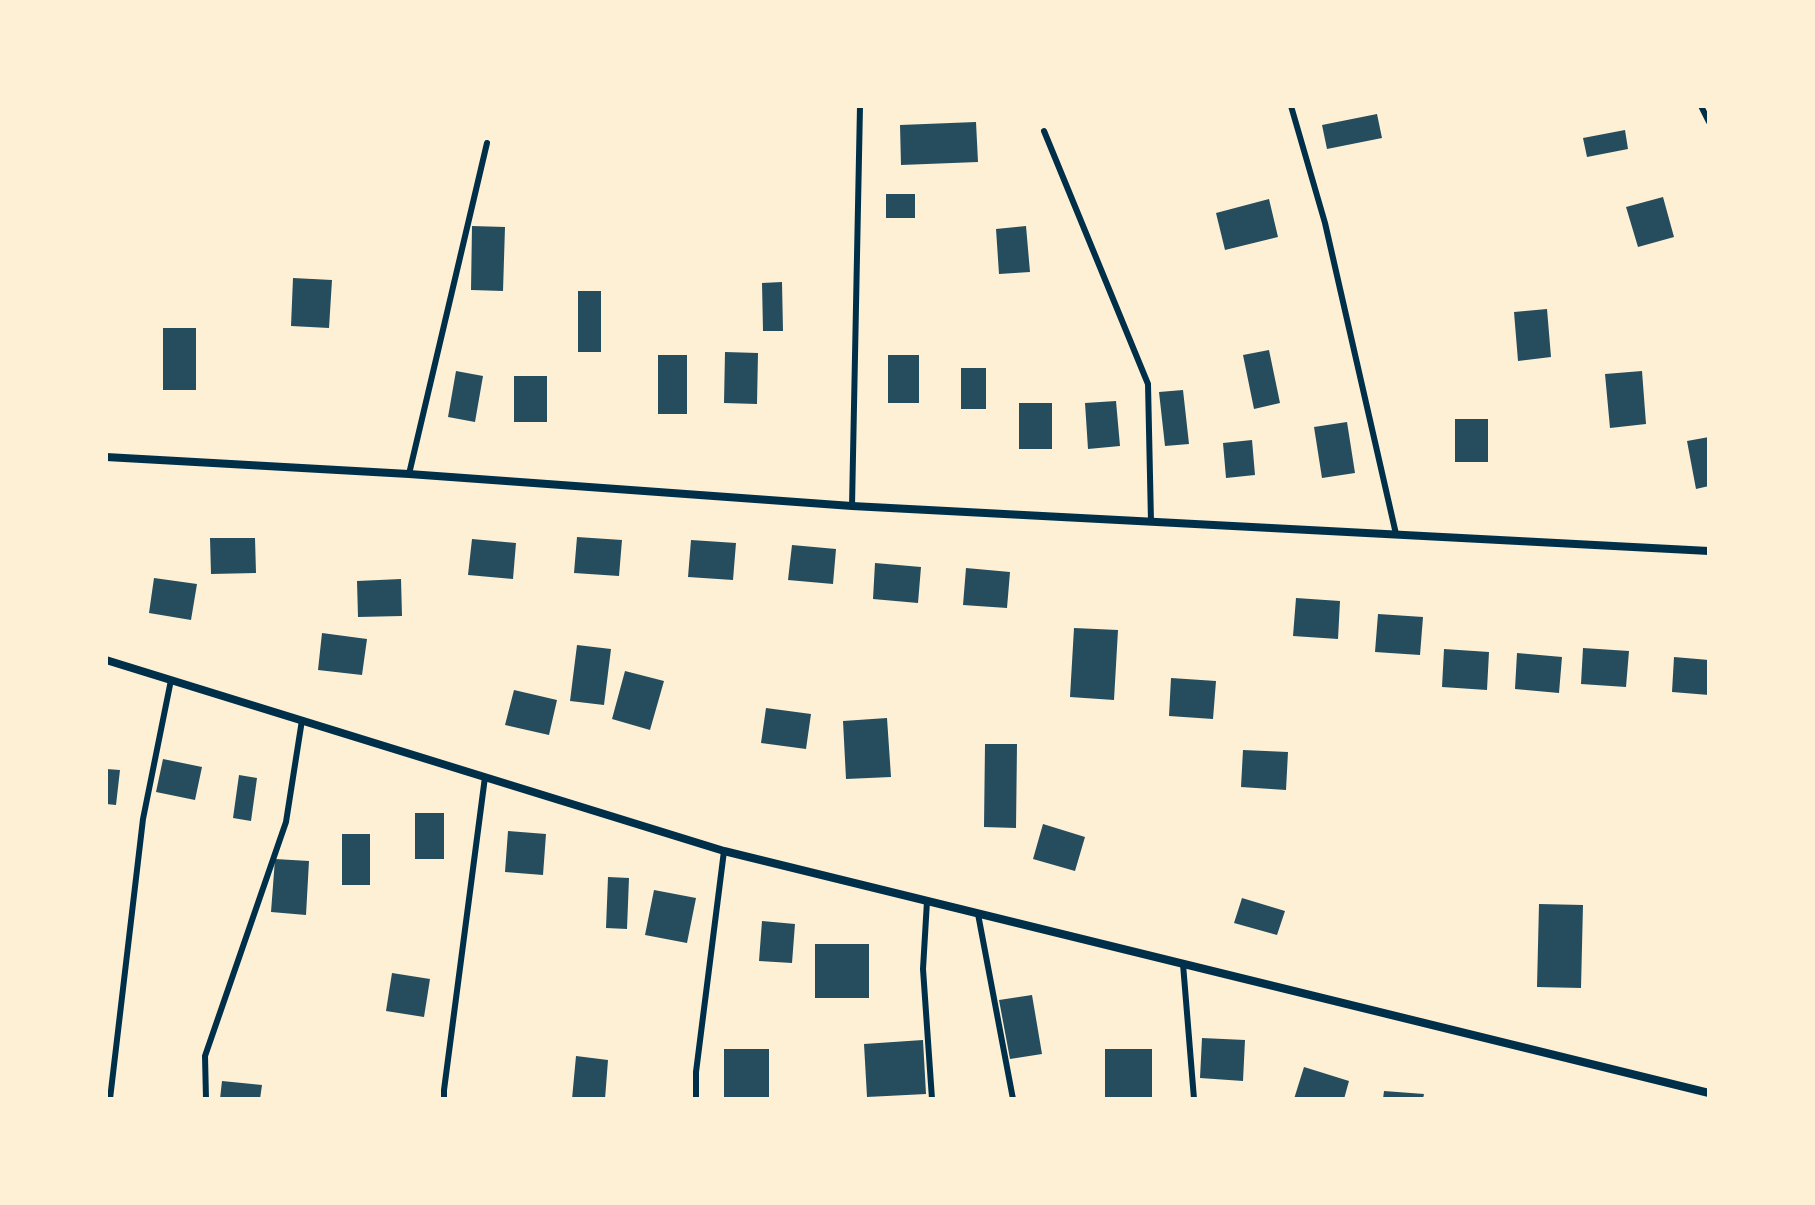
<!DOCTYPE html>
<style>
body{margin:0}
#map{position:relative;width:1815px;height:1205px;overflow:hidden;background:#fdf0d5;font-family:"Fira Sans",sans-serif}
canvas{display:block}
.frame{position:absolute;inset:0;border:108px solid #fdf0d5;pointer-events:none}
</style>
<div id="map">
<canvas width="1815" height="1205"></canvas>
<div class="frame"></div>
</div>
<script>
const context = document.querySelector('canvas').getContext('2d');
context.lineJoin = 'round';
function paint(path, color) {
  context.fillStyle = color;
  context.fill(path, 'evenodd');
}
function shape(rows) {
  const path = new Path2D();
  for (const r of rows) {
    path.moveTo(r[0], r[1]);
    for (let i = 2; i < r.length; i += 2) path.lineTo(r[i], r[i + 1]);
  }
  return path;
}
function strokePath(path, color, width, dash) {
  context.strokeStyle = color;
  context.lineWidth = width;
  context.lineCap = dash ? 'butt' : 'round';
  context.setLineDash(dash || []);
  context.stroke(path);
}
paint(shape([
 [1377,114,1382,138,1327,149,1322,125],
 [976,122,978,162,901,165,900,125],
 [1625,130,1628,149,1587,157,1583,138],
 [886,194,915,194,915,218,886,218],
 [1663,197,1674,237,1638,247,1626,207],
 [1269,199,1278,237,1225,250,1216,213],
 [472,226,505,227,503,291,471,290],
 [1026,226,1030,272,999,274,996,229],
 [293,278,332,280,329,328,291,326],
 [782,282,783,331,763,331,762,283],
 [578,291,601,291,601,352,578,352],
 [1547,309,1551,357,1518,361,1514,312],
 [163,328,196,328,196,390,163,390],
 [1269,350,1280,403,1254,409,1243,355],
 [725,352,758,353,757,404,724,403],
 [658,355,687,355,687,414,658,414],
 [888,355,919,355,919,403,888,403],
 [961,368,986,368,986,409,961,409],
 [456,371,483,376,475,422,448,417],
 [1642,371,1646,424,1610,428,1605,374],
 [514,376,547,376,547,422,514,422],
 [1183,390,1189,444,1165,446,1159,392],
 [1116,401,1120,446,1088,449,1085,403],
 [1019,403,1052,403,1052,449,1019,449],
 [1455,419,1488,419,1488,462,1455,462],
 [1347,422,1355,473,1322,478,1314,427],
 [1709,437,1709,486,1696,489,1687,441],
 [1252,440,1255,475,1226,478,1223,443],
 [577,537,622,540,619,576,574,573],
 [210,538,255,538,256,573,211,574],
 [472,539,516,543,513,579,468,575],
 [691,540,736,543,733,580,688,577],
 [792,545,836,549,833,584,788,580],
 [875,563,921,567,918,603,873,599],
 [966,568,1010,572,1007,608,963,605],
 [154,578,197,584,191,620,149,613],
 [401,579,402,616,358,617,357,581],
 [1296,598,1340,601,1338,639,1293,636],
 [1378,614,1423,617,1420,655,1375,652],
 [1074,628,1118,630,1114,700,1070,697],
 [322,633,367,639,362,675,318,670],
 [577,645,611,649,604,705,570,701],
 [1583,648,1629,651,1626,687,1581,684],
 [1444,649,1489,652,1487,690,1442,687],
 [1517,653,1562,657,1559,693,1515,689],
 [1674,657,1709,660,1709,695,1672,692],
 [625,671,664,681,650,730,612,719],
 [1171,678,1216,681,1213,719,1169,716],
 [514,690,557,700,549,735,505,725],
 [766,708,811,714,806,749,761,743],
 [887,718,891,777,846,779,843,721],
 [985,744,1017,744,1016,828,984,827],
 [1243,750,1288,752,1286,790,1241,787],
 [163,759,202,767,195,800,156,792],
 [106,769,120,770,116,805,106,804],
 [239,775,257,778,251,821,233,818],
 [415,813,444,813,444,859,415,859],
 [1043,824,1085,837,1075,871,1033,859],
 [508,831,546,834,543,875,505,872],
 [342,834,370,834,370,885,342,885],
 [275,859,309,861,306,915,271,912],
 [608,877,629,878,627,929,606,928],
 [654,890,696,898,687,943,645,935],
 [1242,898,1285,911,1277,935,1234,923],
 [1539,904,1583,905,1581,988,1537,987],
 [762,921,795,924,792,963,759,961],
 [815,944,869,944,869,998,815,998],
 [392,973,430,979,424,1017,386,1011],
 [1032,995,1042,1054,1010,1059,999,1000],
 [1202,1038,1245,1040,1243,1081,1200,1078],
 [923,1040,926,1094,867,1097,864,1044],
 [724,1049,769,1049,769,1099,724,1099],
 [1105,1049,1152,1049,1152,1099,1105,1099],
 [576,1056,608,1060,605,1099,572,1099],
 [1304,1067,1349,1081,1344,1099,1294,1099],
 [222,1081,262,1085,260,1099,220,1099],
 [1384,1091,1424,1094,1423,1099,1383,1099]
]), '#264d5e');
strokePath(shape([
 [1291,106,1325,223,1396,534],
 [1701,106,1709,122],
 [1044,131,1148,384,1151,522],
 [409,474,487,143],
 [852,506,860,106],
 [927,901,923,969,932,1099],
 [978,914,1013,1099],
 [1183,964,1194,1099],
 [110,1099,143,819,171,680],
 [206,1099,205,1056,286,822,302,720],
 [444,1099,444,1090,485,777],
 [696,1099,696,1072,724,851]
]), '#003049', 6);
strokePath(shape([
 [106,457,409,474,852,506,1709,551],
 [106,660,724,851,1709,1093]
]), '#003049', 8);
</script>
